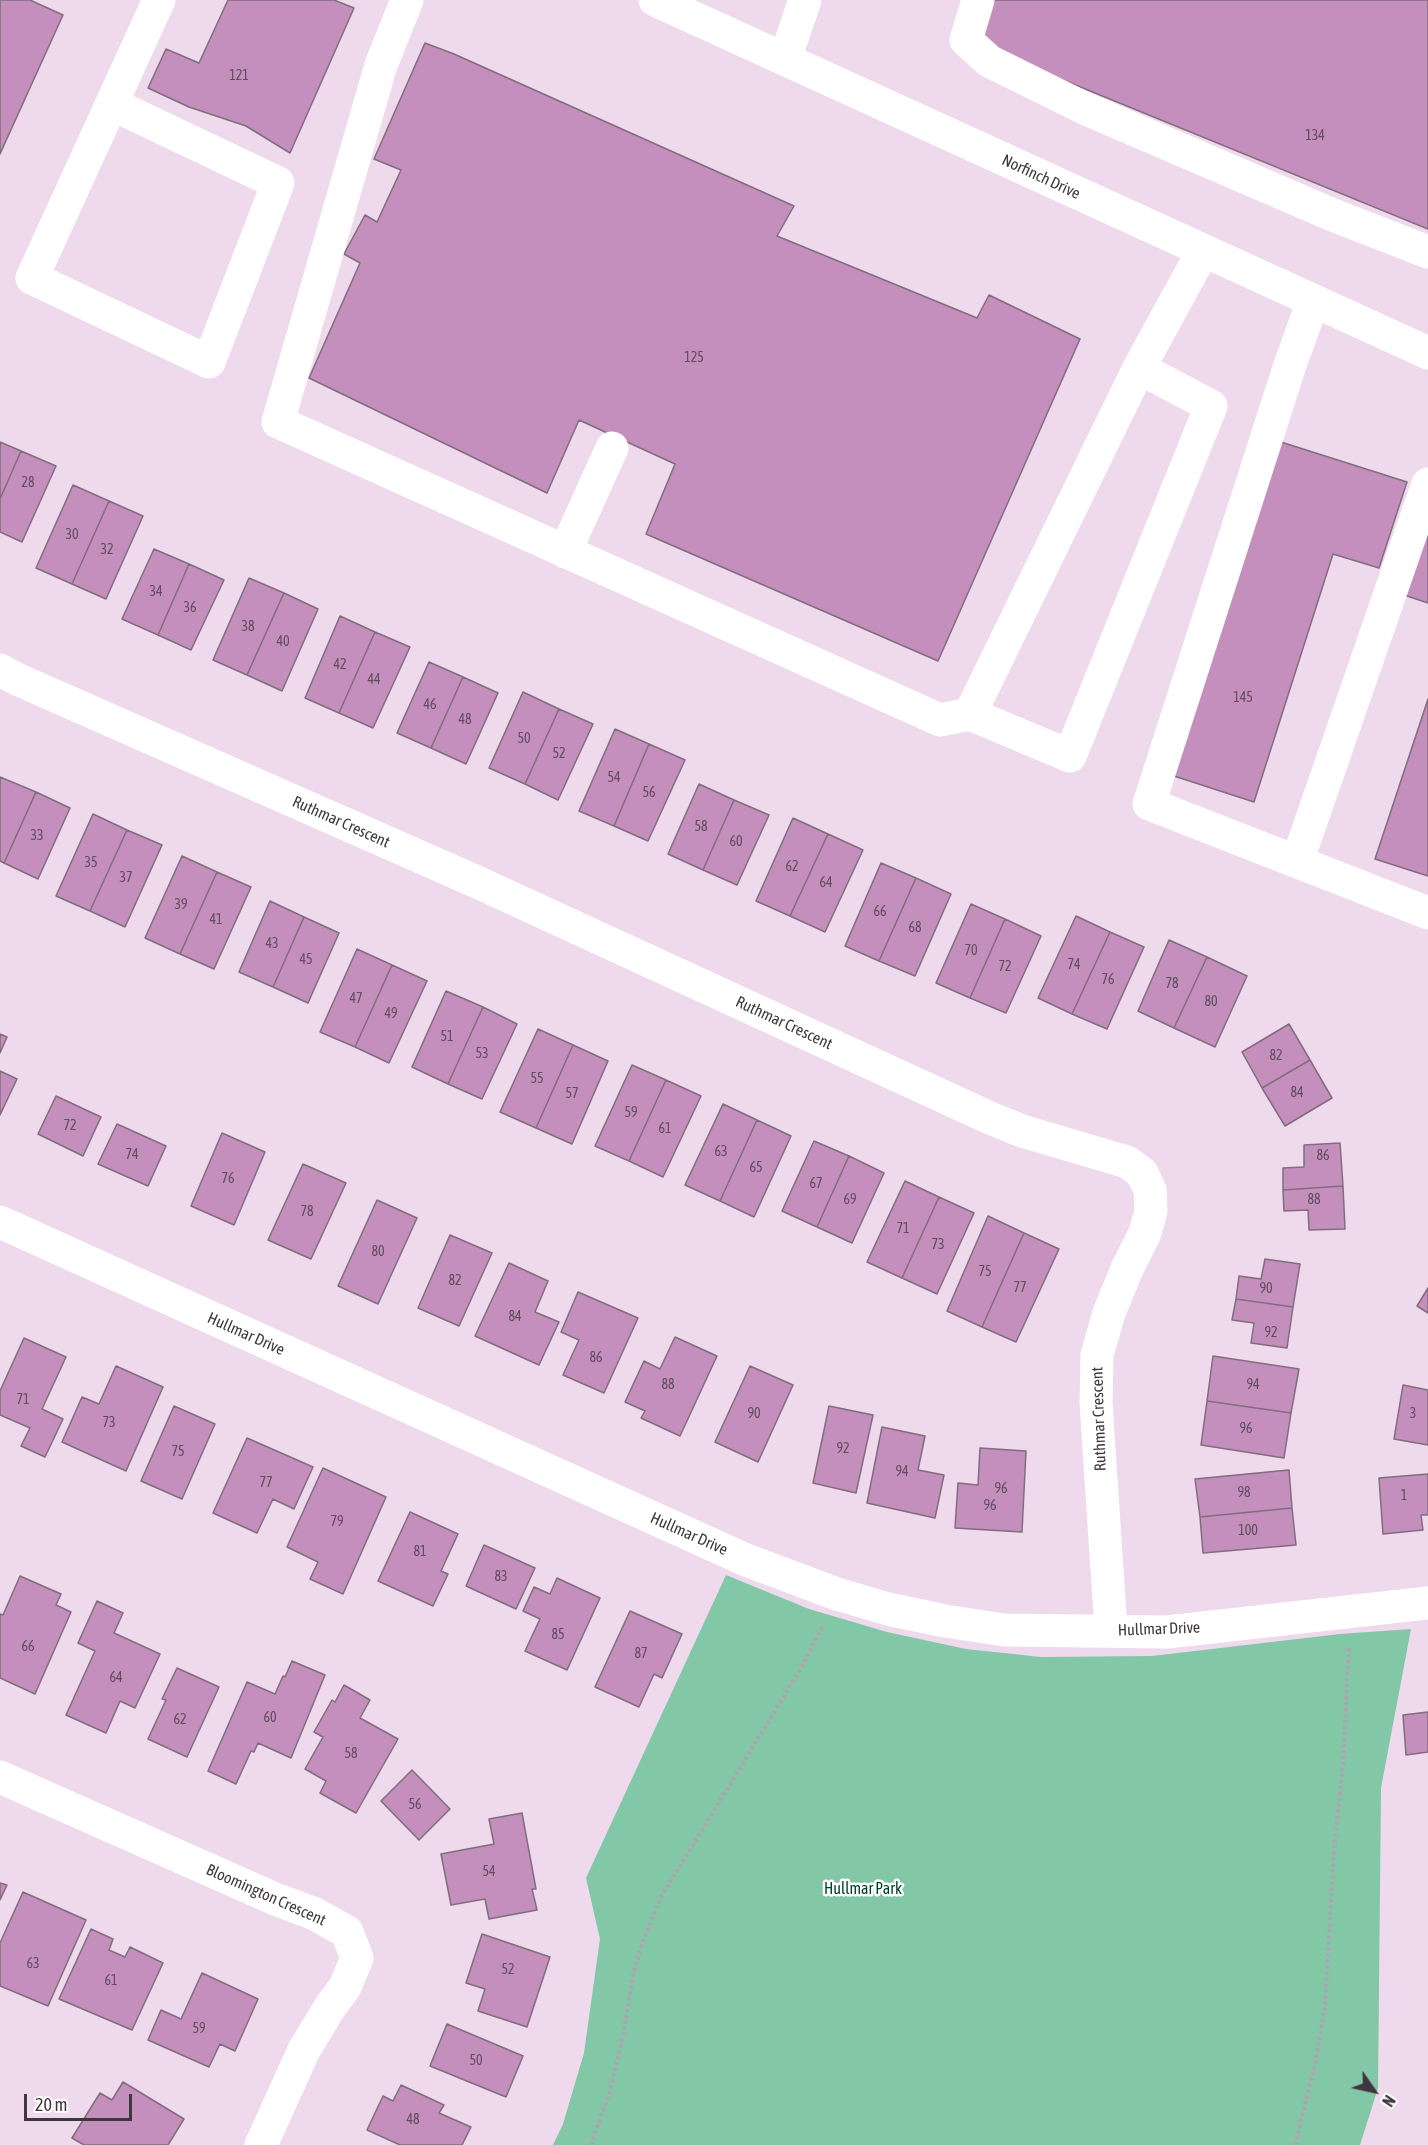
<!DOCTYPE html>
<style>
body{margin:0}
#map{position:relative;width:1428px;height:2145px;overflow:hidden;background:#eedaec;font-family:"Asap Condensed",sans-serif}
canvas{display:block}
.north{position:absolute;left:1344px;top:2061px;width:60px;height:60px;-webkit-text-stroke:4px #fff;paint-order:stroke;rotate:124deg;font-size:16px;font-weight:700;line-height:24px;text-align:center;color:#3f373e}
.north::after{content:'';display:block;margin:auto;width:21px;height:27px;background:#3f373e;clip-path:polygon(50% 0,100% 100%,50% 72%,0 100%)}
.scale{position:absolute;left:24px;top:2094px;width:108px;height:27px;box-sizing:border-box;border:3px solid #3f373e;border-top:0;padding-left:8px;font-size:18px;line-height:21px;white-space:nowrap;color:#3f373e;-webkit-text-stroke:4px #fff;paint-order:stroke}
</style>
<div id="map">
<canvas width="1428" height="2145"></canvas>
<div class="north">N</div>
<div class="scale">20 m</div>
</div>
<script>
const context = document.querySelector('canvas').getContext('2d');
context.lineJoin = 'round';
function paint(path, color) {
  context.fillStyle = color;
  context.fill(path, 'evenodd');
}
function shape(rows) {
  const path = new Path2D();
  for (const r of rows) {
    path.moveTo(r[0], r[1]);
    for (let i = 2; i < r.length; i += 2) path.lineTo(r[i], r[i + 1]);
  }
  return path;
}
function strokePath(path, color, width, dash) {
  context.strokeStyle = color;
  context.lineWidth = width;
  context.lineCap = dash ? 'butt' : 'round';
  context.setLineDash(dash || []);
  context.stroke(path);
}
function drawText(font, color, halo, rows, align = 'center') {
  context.font = font + ' "Asap Condensed",sans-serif';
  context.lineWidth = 5;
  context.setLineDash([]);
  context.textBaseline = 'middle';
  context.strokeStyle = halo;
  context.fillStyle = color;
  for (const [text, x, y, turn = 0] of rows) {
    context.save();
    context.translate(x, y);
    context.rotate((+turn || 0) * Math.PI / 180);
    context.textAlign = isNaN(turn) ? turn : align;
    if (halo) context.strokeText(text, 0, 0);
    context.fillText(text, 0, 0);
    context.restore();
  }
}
paint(shape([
 [726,1575,809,1609,887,1632,966,1649,1041,1657,1152,1656,1340,1634,1411,1629,1381,1788,1378,2088,1360,2145,553,2145,563,2124,584,2053,600,1939,586,1878]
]), '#82c7a6');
const building = shape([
 [0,0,30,0,63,15,0,154,0,0],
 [228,0,334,0,354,8,290,153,246,126,189,107,148,88,166,49,199,63,228,0],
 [988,0,1428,0,1428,229,975,44,988,0],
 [425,43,454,54,794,206,777,236,977,318,989,295,1080,339,938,661,646,534,675,464,579,420,547,493,309,378,360,263,344,254,365,215,377,222,401,170,374,159,425,43],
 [0,442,21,451,0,499,0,442],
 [1281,442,1407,482,1379,568,1333,554,1254,802,1174,776,1281,442],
 [21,451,56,466,22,542,0,532,0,499,21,451],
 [73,485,109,501,72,584,36,568,73,485],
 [109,501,143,516,106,599,72,584,109,501],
 [1428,512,1428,603,1401,594,1428,512],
 [154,549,189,564,158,635,122,619,154,549],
 [189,564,224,580,191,650,158,635,189,564],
 [249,578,284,593,247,675,213,660,249,578],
 [284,593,318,609,282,691,247,675,284,593],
 [340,616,375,632,339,713,305,698,340,616],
 [375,632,410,647,373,728,339,713,375,632],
 [429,662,463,677,431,748,397,733,429,662],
 [463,677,498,693,466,764,431,748,463,677],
 [523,692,559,709,525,784,489,768,523,692],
 [1428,699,1428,876,1375,859,1428,699],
 [559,709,593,724,558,800,525,784,559,709],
 [615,729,649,744,614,826,579,811,615,729],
 [649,744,685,760,648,841,614,826,649,744],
 [0,777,36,792,4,863,0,861,0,777],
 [699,784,734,800,703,870,668,854,699,784],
 [36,792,70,808,38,879,4,863,36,792],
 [734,800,769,815,737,885,703,870,734,800],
 [93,814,127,830,90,911,56,896,93,814],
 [793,818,828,834,790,916,756,901,793,818],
 [127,830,162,845,125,927,90,911,127,830],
 [828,834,863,850,825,932,790,916,828,834],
 [182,856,217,872,180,954,145,938,182,856],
 [881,863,916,878,879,961,845,946,881,863],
 [217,872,251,887,214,969,180,954,217,872],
 [916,878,951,894,915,976,879,961,916,878],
 [270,901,304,917,273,987,239,972,270,901],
 [971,904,1005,919,970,998,936,983,971,904],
 [1076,916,1110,932,1072,1014,1038,998,1076,916],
 [304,917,339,933,308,1003,273,987,304,917],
 [1005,919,1041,936,1006,1013,970,998,1005,919],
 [1110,932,1144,947,1107,1029,1072,1014,1110,932],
 [1169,940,1207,957,1174,1028,1138,1011,1169,940],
 [357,949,392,965,355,1047,320,1032,357,949],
 [1207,957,1247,976,1215,1047,1174,1028,1207,957],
 [392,965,427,981,389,1063,355,1047,392,965],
 [446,991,483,1007,448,1084,412,1067,446,991],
 [483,1007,517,1024,482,1099,448,1084,483,1007],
 [1289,1024,1310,1060,1262,1088,1242,1052,1289,1024],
 [538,1029,573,1045,536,1128,500,1112,538,1029],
 [0,1034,7,1037,0,1053,0,1034],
 [573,1045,608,1061,572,1144,536,1128,573,1045],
 [1310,1060,1332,1098,1285,1126,1262,1088,1310,1060],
 [632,1065,666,1080,629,1161,595,1146,632,1065],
 [0,1071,17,1079,0,1115,0,1071],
 [666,1080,701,1096,663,1177,629,1161,666,1080],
 [56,1096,101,1117,83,1156,38,1134,56,1096],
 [723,1104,757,1120,720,1201,685,1185,723,1104],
 [757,1120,791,1136,754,1217,720,1201,757,1120],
 [117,1124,166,1146,148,1186,98,1164,117,1124],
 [222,1133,265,1152,234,1225,191,1206,222,1133],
 [814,1141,849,1156,817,1227,782,1211,814,1141],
 [1340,1143,1343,1186,1283,1190,1283,1168,1304,1167,1304,1145,1340,1143],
 [849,1156,884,1173,852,1243,817,1227,849,1156],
 [303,1164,346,1183,311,1259,268,1240,303,1164],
 [905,1181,939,1197,902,1278,867,1262,905,1181],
 [1343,1186,1345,1229,1309,1230,1308,1210,1284,1211,1283,1190,1343,1186],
 [939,1197,974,1213,937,1294,902,1278,939,1197],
 [377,1200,417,1218,378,1304,338,1286,377,1200],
 [988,1216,1024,1233,982,1327,947,1311,988,1216],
 [1024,1233,1059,1249,1016,1342,982,1327,1024,1233],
 [450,1235,492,1253,459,1326,418,1308,450,1235],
 [1265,1259,1300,1264,1293,1307,1236,1299,1239,1276,1261,1279,1265,1259],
 [509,1263,548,1281,535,1312,559,1322,539,1365,475,1336,509,1263],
 [1428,1288,1428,1313,1417,1306,1428,1288],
 [578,1292,638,1318,604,1393,563,1375,579,1340,561,1332,578,1292],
 [1236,1299,1293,1307,1287,1348,1251,1343,1254,1323,1232,1320,1236,1299],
 [675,1337,717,1356,680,1436,641,1418,645,1411,625,1402,644,1361,660,1369,675,1337],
 [24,1338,66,1357,42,1409,63,1419,45,1457,21,1446,30,1428,0,1415,0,1391,24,1338],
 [1213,1356,1299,1369,1291,1413,1207,1401,1213,1356],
 [116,1366,163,1387,126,1471,62,1442,82,1397,99,1404,116,1366],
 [750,1366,793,1385,758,1462,715,1442,750,1366],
 [1403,1385,1428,1390,1428,1445,1394,1439,1403,1385],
 [1207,1401,1291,1413,1284,1458,1201,1445,1207,1401],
 [174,1406,215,1424,182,1499,141,1481,174,1406],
 [829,1406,873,1415,856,1493,813,1483,829,1406],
 [882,1427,925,1436,918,1470,944,1475,935,1518,867,1503,882,1427],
 [247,1438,313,1467,294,1509,273,1499,257,1533,213,1513,247,1438],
 [980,1448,1026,1451,1022,1532,955,1528,958,1483,978,1485,980,1448],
 [323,1468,386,1497,343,1594,310,1579,318,1562,287,1547,323,1468],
 [1289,1470,1292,1508,1200,1517,1195,1479,1289,1470],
 [1428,1474,1428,1515,1421,1515,1423,1530,1383,1534,1379,1478,1428,1474],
 [1292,1508,1296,1545,1203,1553,1200,1517,1292,1508],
 [410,1512,458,1534,441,1571,448,1574,433,1606,378,1581,410,1512],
 [484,1545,535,1568,516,1609,466,1586,484,1545],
 [20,1576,61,1594,56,1605,71,1612,35,1694,0,1678,0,1614,3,1615,20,1576],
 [557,1578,600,1598,567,1670,525,1651,540,1619,523,1611,534,1587,550,1594,557,1578],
 [97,1601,123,1613,114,1633,160,1654,135,1708,120,1701,106,1733,66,1715,95,1651,78,1643,97,1601],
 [630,1611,682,1634,662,1678,654,1674,639,1707,595,1687,630,1611],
 [292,1661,325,1675,291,1758,258,1743,254,1752,251,1751,236,1784,208,1771,247,1682,275,1694,283,1676,285,1677,292,1661],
 [177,1668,219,1687,187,1757,148,1739,166,1700,162,1699,177,1668],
 [344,1685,370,1700,360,1718,398,1739,356,1813,320,1793,326,1781,305,1769,323,1737,314,1732,332,1700,335,1702,344,1685],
 [1428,1712,1428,1752,1406,1755,1403,1715,1428,1712],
 [412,1770,450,1809,419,1840,381,1801,412,1770],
 [522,1813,536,1889,532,1889,537,1910,489,1919,485,1899,451,1905,441,1854,494,1844,489,1819,522,1813],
 [0,1883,7,1885,0,1900,0,1883],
 [23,1892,86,1920,48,2006,0,1986,0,1943,23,1892],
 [91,1929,113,1939,109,1950,125,1957,130,1947,163,1963,132,2030,59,1999,91,1929],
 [482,1934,550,1957,527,2027,478,2011,485,1989,466,1983,482,1934],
 [202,1973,258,1999,235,2051,220,2044,209,2067,148,2040,161,2010,181,2019,202,1973],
 [447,2024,523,2056,506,2097,430,2066,447,2024],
 [123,2082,184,2119,168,2145,84,2145,72,2138,100,2093,112,2100,123,2082],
 [401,2085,444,2105,439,2113,471,2127,462,2145,400,2145,367,2130,383,2096,393,2101,401,2085]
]);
paint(building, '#c48fbc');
strokePath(building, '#806d7d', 1.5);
strokePath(shape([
 [591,2145,610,2091,623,2036,634,1971,643,1941,661,1897,800,1670,823,1625],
 [1295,2145,1315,2064,1325,2007,1334,1850,1343,1765,1349,1646]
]), '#b2a2b0', 4, [3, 3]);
strokePath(shape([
 [407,0,381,65,278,422,940,720,970,714,1070,756,1211,406,1139,368,1203,251],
 [655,0,1428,353],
 [978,0,966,40,989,61,1084,108,1333,215,1428,252],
 [785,59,805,0],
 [112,104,278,183,209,362,32,278,159,0],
 [1313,301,1290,365,1149,804,1428,913],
 [565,552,612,448],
 [0,670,19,680,477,882,990,1118,1022,1131,1127,1162,1142,1173,1150,1190,1151,1211,1145,1233,1127,1269,1109,1313,1097,1355,1096,1403,1111,1630],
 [970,714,1139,368],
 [1297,862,1428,484],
 [0,1222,746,1560,837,1594,888,1609,945,1621,1004,1630,1167,1632,1428,1603],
 [0,1777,275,1899,315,1914,347,1932,357,1958,345,1987,330,2007,304,2050,261,2145]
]), '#fff', 33);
drawText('14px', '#604d5e', null, [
 ["121",239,76],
 ["134",1315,136],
 ["125",694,358],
 ["28",28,483],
 ["30",72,535],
 ["32",107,550],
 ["34",156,592],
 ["36",190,608],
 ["38",248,627],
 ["40",283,642],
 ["42",340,665],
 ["44",374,680],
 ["145",1243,698],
 ["46",430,705],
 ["48",465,720],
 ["50",524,739],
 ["52",559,754],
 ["54",614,778],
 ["56",649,793],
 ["58",701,827],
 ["33",37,836],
 ["60",736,842],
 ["35",91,863],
 ["62",792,867],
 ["37",126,878],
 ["64",826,883],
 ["39",181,905],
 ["66",880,912],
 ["41",216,920],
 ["68",915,928],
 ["43",272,944],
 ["70",971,951],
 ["45",306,960],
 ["74",1074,965],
 ["72",1005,967],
 ["76",1108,980],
 ["78",1172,984],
 ["47",356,999],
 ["80",1211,1002],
 ["49",391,1014],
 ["51",447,1037],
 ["53",482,1054],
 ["82",1276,1056],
 ["55",537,1079],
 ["84",1297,1093],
 ["57",572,1094],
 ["59",631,1113],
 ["72",70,1126],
 ["61",665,1129],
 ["63",721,1152],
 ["74",132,1155],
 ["86",1323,1156],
 ["65",756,1168],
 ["76",228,1179],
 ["67",816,1184],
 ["69",850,1200],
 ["88",1314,1200],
 ["78",307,1212],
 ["71",903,1229],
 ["73",938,1245],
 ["80",378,1252],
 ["75",985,1272],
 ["82",455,1281],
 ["77",1020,1288],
 ["90",1266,1289],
 ["84",515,1317],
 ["92",1271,1333],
 ["86",596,1358],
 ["88",668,1385],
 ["94",1253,1385],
 ["71",23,1400],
 ["90",754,1414],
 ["3",1413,1414],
 ["73",109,1423],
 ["96",1246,1429],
 ["92",843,1449],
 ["75",178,1452],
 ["94",902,1472],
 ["77",266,1483],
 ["96",1001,1489],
 ["98",1244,1493],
 ["1",1404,1496],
 ["96",990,1506],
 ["79",337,1522],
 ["100",1248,1531],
 ["81",420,1552],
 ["83",501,1577],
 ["85",558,1635],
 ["66",28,1647],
 ["87",641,1654],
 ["64",116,1678],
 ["60",270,1718],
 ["62",180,1720],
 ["58",351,1754],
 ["56",415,1805],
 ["54",489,1872],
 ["63",33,1964],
 ["52",508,1970],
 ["61",111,1981],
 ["59",199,2029],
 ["50",476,2061],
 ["48",413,2120]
]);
drawText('16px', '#3f373e', '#fff', [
 ["Norfinch Drive",1041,177,25],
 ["Ruthmar Crescent",341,822,24],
 ["Ruthmar Crescent",784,1023,25],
 ["Hullmar Drive",246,1334,24],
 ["Ruthmar Crescent",1099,1419,-92],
 ["Hullmar Drive",689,1534,24],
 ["Hullmar Drive",1159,1629,-2],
 ["Bloomington Crescent",266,1895,24]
]);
drawText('16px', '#02402b', '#fff', [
 ["Hullmar Park",863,1889]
]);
</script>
